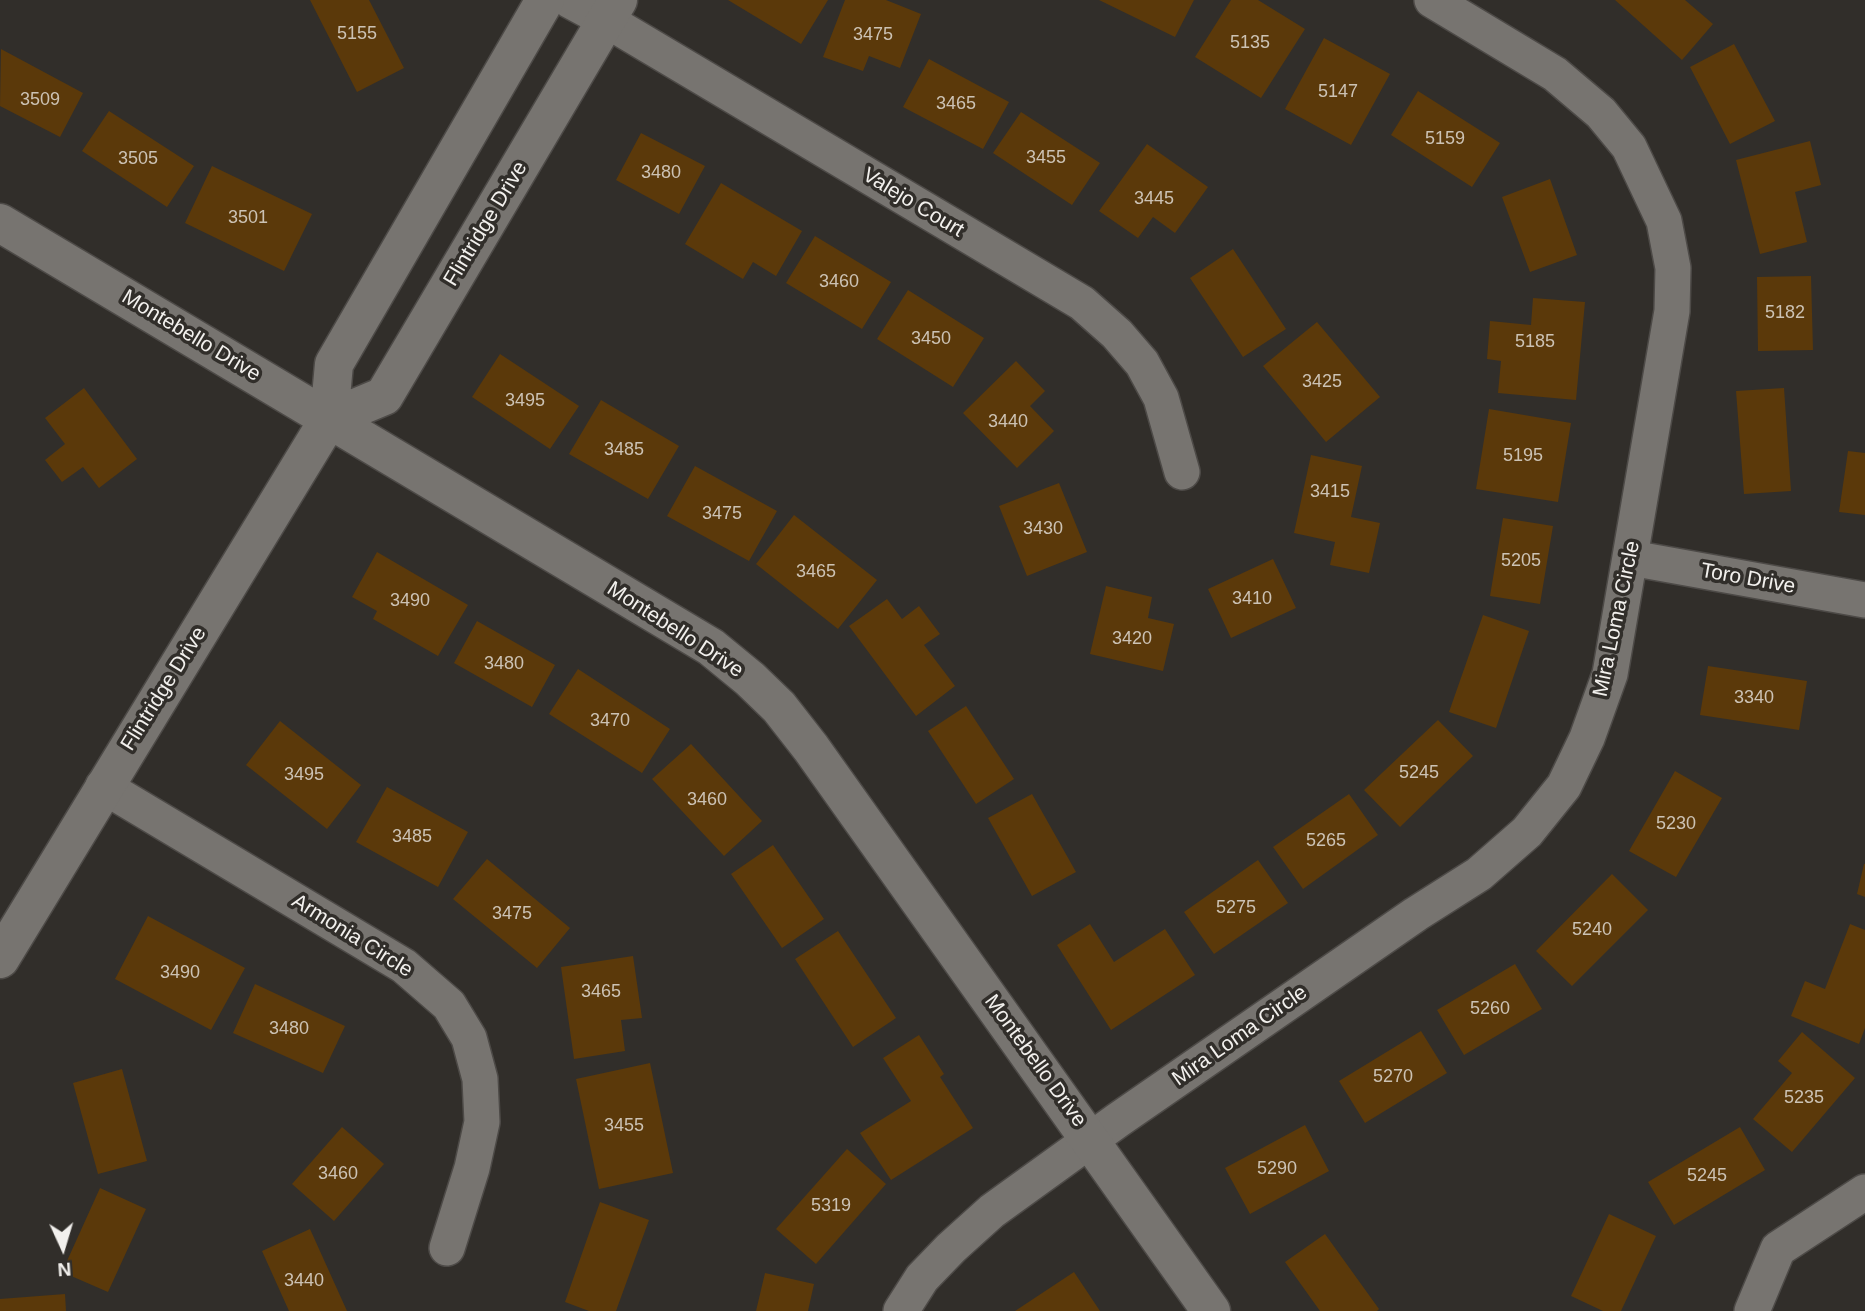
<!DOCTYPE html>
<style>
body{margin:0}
#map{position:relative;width:1865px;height:1311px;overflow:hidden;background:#312e2a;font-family:Arial,sans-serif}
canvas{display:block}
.north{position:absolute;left:28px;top:1213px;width:70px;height:70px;-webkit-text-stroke:5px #312e2a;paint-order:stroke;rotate:176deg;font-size:19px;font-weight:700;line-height:28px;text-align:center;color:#f2f0ed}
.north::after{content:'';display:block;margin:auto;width:24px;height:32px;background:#f2f0ed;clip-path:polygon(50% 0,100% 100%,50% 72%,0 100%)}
</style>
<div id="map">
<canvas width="1865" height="1311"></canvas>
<div class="north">N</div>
</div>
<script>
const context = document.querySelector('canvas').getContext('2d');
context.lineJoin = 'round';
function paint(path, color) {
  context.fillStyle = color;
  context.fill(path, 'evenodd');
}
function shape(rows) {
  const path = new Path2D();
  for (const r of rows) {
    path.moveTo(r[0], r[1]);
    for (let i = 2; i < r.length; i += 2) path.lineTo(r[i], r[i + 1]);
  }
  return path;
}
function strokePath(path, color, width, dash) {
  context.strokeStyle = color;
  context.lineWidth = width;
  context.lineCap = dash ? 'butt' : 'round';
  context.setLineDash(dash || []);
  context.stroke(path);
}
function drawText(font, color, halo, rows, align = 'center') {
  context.font = font + ' Arial,sans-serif';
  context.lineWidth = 7;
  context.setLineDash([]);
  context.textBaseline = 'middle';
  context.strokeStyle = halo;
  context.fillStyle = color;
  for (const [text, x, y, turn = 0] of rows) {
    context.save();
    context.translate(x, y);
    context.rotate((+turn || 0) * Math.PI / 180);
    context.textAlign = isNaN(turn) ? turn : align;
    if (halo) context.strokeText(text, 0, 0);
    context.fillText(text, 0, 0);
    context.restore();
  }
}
paint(shape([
 [310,0,369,0,404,68,357,92],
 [728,0,828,0,801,44],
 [845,0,886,0,921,14,900,68,869,56,863,71,823,57],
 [1099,0,1194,0,1175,37],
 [1231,0,1258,0,1305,29,1261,98,1195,57],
 [1615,0,1685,0,1713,24,1682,60],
 [1324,38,1390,74,1351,145,1285,109],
 [1734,44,1775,121,1730,144,1690,67],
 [1,49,83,93,60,137,0,106],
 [929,59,1009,102,983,149,903,107],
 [1418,91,1500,143,1472,187,1391,135],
 [109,111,194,166,167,207,82,151],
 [1021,112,1100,163,1072,205,993,153],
 [641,133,705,166,679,214,616,180],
 [1810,141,1821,185,1795,192,1807,242,1760,254,1736,160],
 [1147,144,1208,187,1175,233,1153,217,1138,238,1099,211],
 [212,166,312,214,284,271,185,223],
 [1550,179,1577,255,1530,272,1502,197],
 [721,183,802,231,776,276,753,262,743,279,685,244],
 [815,236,891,282,862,329,786,283],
 [1233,249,1286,329,1243,357,1190,278],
 [1811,276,1813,350,1758,351,1757,277],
 [908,290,984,338,953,387,877,339],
 [1533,298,1585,302,1576,400,1498,393,1501,361,1487,359,1490,321,1531,325],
 [1317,322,1380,397,1326,442,1263,366],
 [500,354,579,406,550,449,472,397],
 [1016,361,1045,391,1030,406,1054,431,1017,468,963,413],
 [84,388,137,459,99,488,83,467,62,482,45,460,65,444,45,418],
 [1784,388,1791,491,1744,494,1736,391],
 [601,400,679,446,648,499,569,454],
 [1489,409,1571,423,1558,502,1476,489],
 [1848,451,1865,453,1865,515,1839,512],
 [1311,455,1362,466,1351,517,1380,523,1369,573,1330,565,1335,542,1294,533],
 [695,466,777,511,749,561,667,516],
 [1059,483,1087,552,1027,576,999,506],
 [794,515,877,580,838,629,756,564],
 [1503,518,1553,526,1540,604,1490,596],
 [377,552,468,605,438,656,373,619,377,611,352,597],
 [1273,559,1296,608,1231,638,1208,589],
 [1106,586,1152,597,1148,618,1174,624,1163,671,1090,654],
 [887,599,902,619,919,606,940,634,924,645,955,686,916,716,849,626],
 [1483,615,1529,631,1496,728,1449,712],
 [477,621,555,665,532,707,454,663],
 [1708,666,1807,681,1799,730,1700,715],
 [578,669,670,729,642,773,549,714],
 [966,706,1014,779,976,804,928,731],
 [1438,720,1473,756,1400,827,1364,790],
 [280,721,361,785,327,829,246,765],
 [691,744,762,821,724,856,652,779],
 [1675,771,1722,798,1676,877,1629,851],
 [387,787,468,832,438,887,356,842],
 [1032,794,1076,872,1032,896,988,818],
 [1349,794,1378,835,1303,889,1273,847],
 [773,845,824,919,782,948,731,874],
 [487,859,570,928,537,968,453,899],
 [1258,860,1288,903,1214,954,1184,912],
 [1864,864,1865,864,1865,897,1857,894],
 [1612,874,1648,910,1572,986,1536,951],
 [148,916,245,968,211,1030,115,979],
 [1090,924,1114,962,1165,929,1195,975,1111,1030,1057,945],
 [1850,924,1865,930,1865,1028,1859,1044,1791,1016,1805,981,1825,989],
 [838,931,896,1018,853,1047,795,959],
 [633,956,642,1018,621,1020,625,1051,574,1059,561,967],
 [1515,964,1542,1009,1464,1055,1437,1010],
 [255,984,345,1026,323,1073,233,1033],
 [1421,1031,1447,1073,1365,1123,1339,1081],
 [1802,1032,1855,1078,1792,1152,1753,1119,1792,1073,1778,1061],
 [919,1035,944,1074,940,1077,973,1128,891,1180,860,1133,911,1101,883,1058],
 [650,1063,673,1173,599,1189,576,1079],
 [122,1069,147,1161,98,1174,73,1083],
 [1305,1125,1329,1171,1250,1214,1225,1168],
 [342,1127,384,1164,334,1221,292,1184],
 [1740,1127,1765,1170,1674,1225,1648,1182],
 [847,1149,886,1184,816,1264,776,1229],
 [100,1188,146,1209,108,1292,62,1272],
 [600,1202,649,1220,616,1311,589,1311,565,1302],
 [1609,1214,1656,1236,1621,1311,1603,1311,1571,1296],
 [310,1229,347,1311,289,1311,262,1251],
 [1325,1234,1379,1309,1377,1311,1320,1311,1285,1262],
 [1074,1272,1100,1311,1015,1311],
 [765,1273,814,1284,808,1311,756,1311],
 [65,1294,66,1311,0,1311,0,1299]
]), '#5b390a');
const minor = shape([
 [569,0,606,20,1082,303,1117,334,1142,363,1161,398,1182,472],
 [1631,558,1865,600],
 [103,786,404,966,449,1005,469,1038,480,1079,482,1122,472,1168,447,1248],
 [901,1311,922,1278,951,1248,992,1211,1118,1120,1416,914,1479,874,1527,832,1564,786,1587,738,1610,674,1672,311,1673,268,1664,221,1629,147,1601,113,1555,74,1432,0],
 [1752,1311,1778,1249,1865,1192]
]);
const tertiary = shape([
 [0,223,711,647,750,679,779,707,811,748,1211,1311],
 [329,419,384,396,618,0],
 [0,959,329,419,334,364,545,0]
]);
strokePath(minor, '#4d4a47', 38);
strokePath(tertiary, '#4d4a47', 41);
strokePath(minor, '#777470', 35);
strokePath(tertiary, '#777470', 38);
drawText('18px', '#ccc2b4', null, [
 ["5155",357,34],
 ["3475",873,35],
 ["5135",1250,43],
 ["5147",1338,92],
 ["3509",40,100],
 ["3465",956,104],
 ["5159",1445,139],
 ["3455",1046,158],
 ["3505",138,159],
 ["3480",661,173],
 ["3445",1154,199],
 ["3501",248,218],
 ["3460",839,282],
 ["5182",1785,313],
 ["3450",931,339],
 ["5185",1535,342],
 ["3425",1322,382],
 ["3495",525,401],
 ["3440",1008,422],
 ["3485",624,450],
 ["5195",1523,456],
 ["3415",1330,492],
 ["3475",722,514],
 ["3430",1043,529],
 ["5205",1521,561],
 ["3465",816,572],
 ["3410",1252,599],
 ["3490",410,601],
 ["3420",1132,639],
 ["3480",504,664],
 ["3340",1754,698],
 ["3470",610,721],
 ["5245",1419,773],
 ["3495",304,775],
 ["3460",707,800],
 ["5230",1676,824],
 ["3485",412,837],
 ["5265",1326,841],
 ["5275",1236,908],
 ["3475",512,914],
 ["5240",1592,930],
 ["3490",180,973],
 ["3465",601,992],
 ["5260",1490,1009],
 ["3480",289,1029],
 ["5270",1393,1077],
 ["5235",1804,1098],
 ["3455",624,1126],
 ["5290",1277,1169],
 ["3460",338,1174],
 ["5245",1707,1176],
 ["5319",831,1206],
 ["3440",304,1281]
]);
drawText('21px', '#f2f0ed', '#312e2a', [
 ["Valejo Court",913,203,31],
 ["Flintridge Drive",486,224,-59],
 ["Montebello Drive",191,336,31],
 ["Toro Drive",1748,579,10],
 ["Mira Loma Circle",1617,619,-78],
 ["Montebello Drive",675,630,33],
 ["Flintridge Drive",164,689,-58],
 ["Armonia Circle",352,936,32],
 ["Mira Loma Circle",1240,1036,-35],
 ["Montebello Drive",1035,1061,54]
]);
</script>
